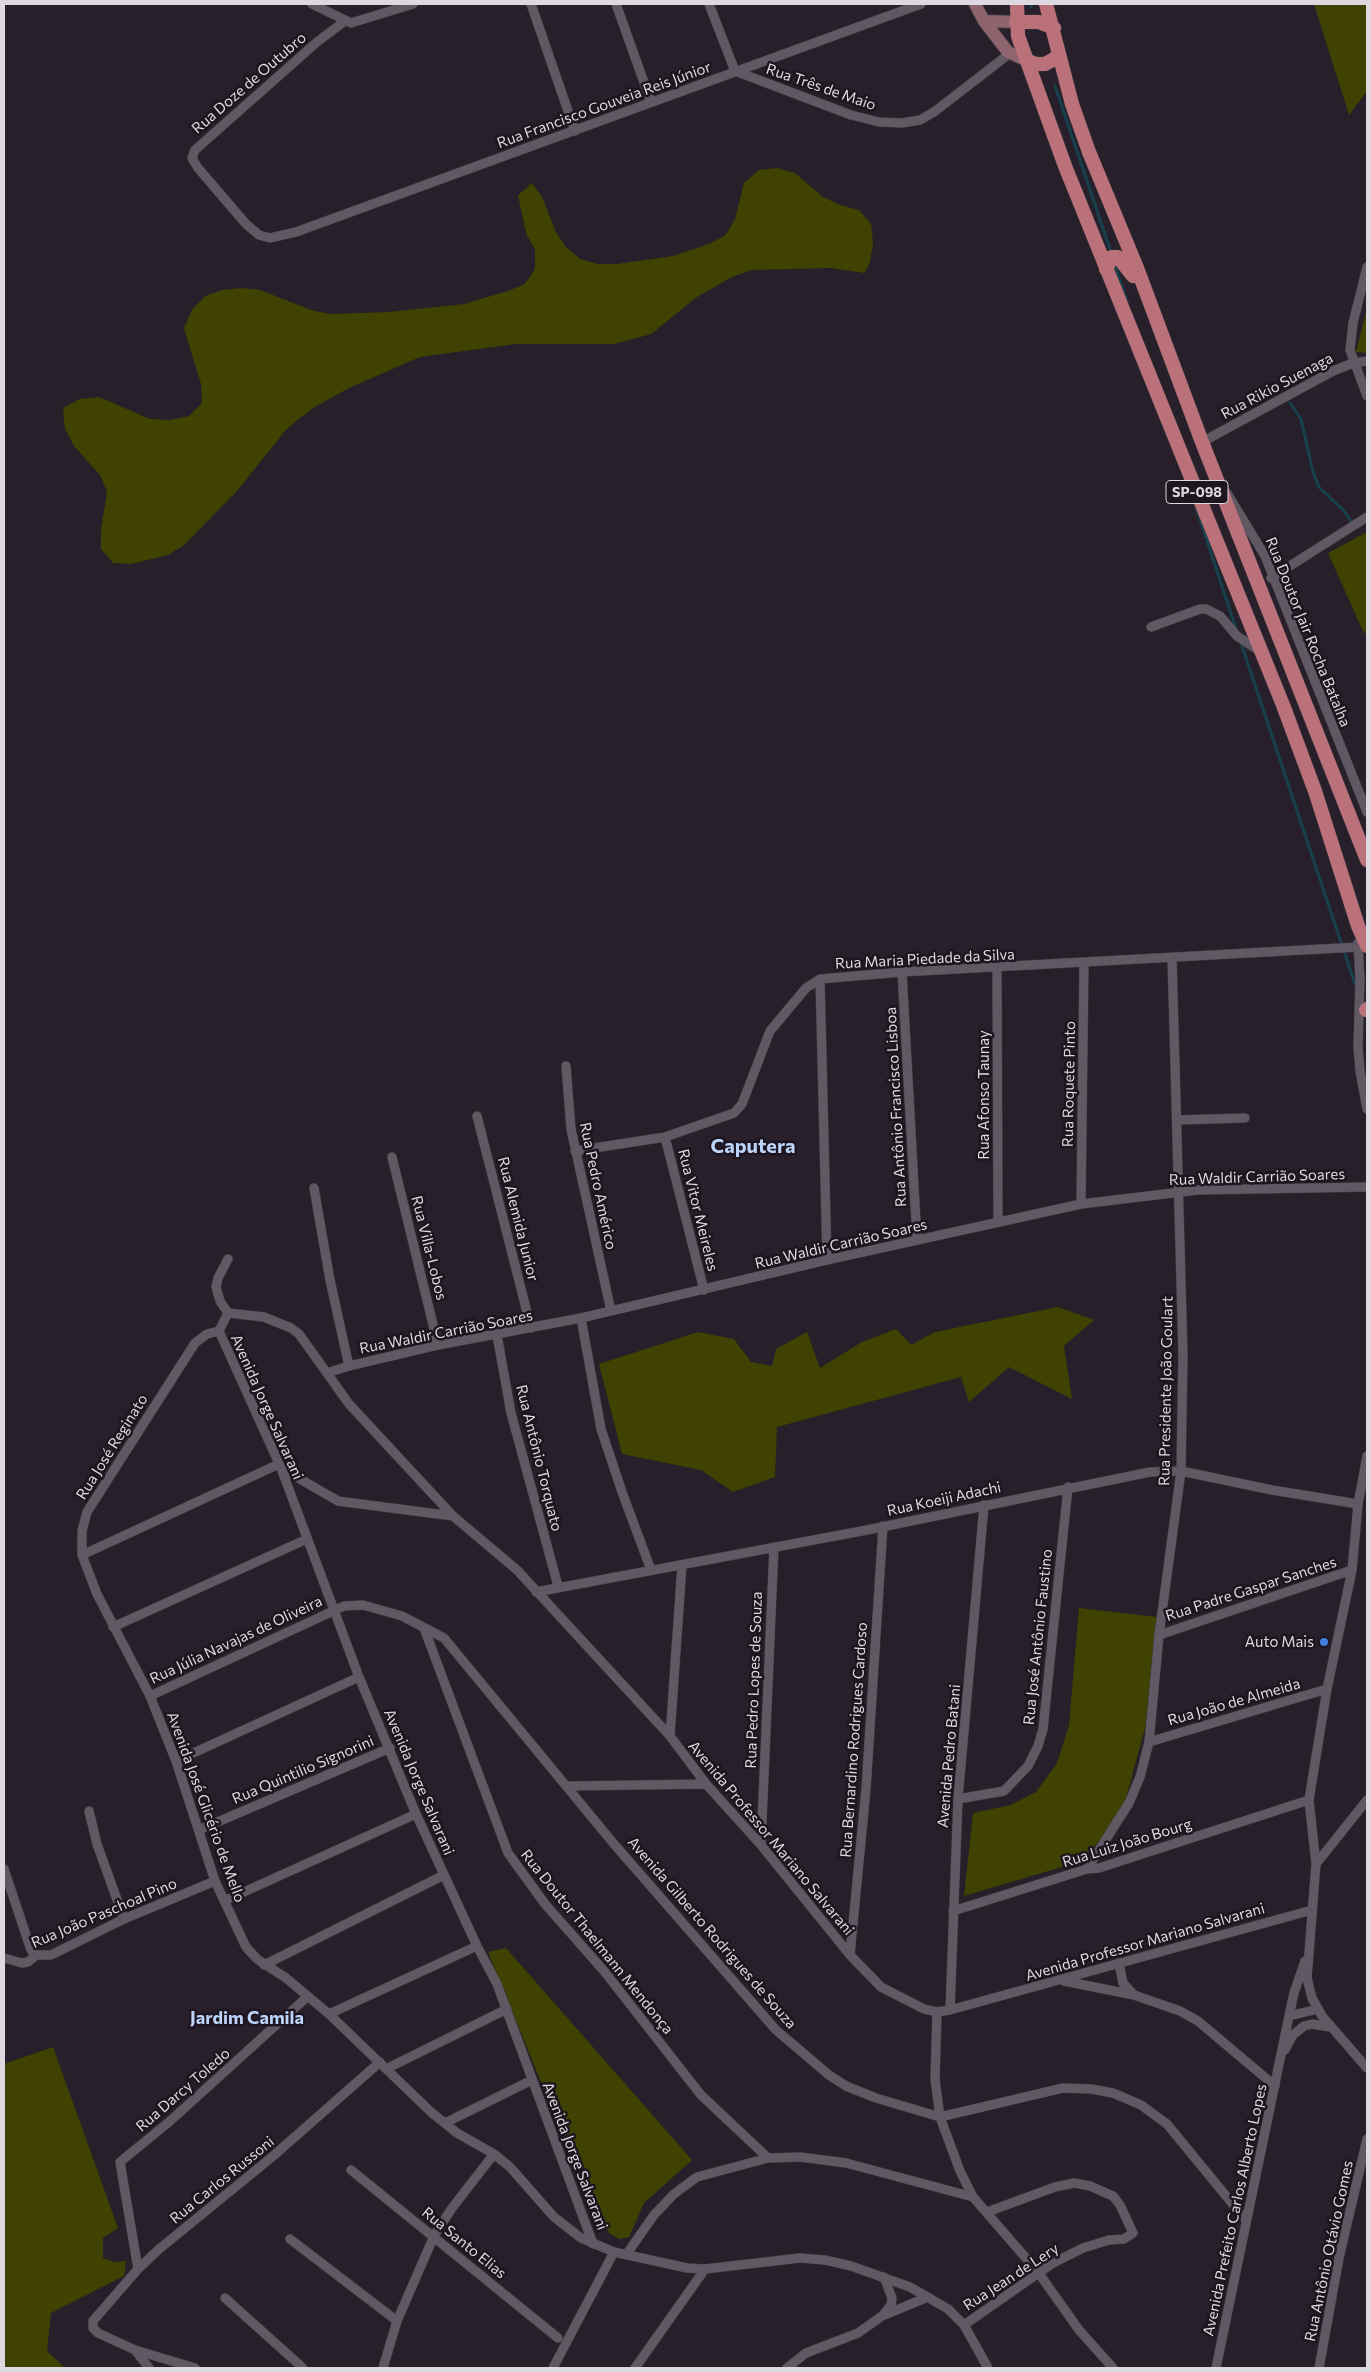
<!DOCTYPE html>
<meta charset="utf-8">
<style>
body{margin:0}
#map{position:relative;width:1371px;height:2372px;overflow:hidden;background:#271f29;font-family:Commissioner,sans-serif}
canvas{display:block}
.frame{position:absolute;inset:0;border:5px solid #ded9e0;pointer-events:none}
</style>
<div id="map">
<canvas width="1371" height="2372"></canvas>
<div class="frame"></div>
</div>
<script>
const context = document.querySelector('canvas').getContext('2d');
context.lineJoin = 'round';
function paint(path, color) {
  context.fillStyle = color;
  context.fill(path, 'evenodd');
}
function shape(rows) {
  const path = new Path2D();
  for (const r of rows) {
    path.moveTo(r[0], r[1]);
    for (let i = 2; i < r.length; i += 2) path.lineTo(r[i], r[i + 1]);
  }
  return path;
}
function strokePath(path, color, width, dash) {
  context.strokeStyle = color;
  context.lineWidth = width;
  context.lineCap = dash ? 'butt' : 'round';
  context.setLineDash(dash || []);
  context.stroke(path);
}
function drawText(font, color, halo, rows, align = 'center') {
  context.font = font + ' Commissioner,sans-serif';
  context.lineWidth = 5;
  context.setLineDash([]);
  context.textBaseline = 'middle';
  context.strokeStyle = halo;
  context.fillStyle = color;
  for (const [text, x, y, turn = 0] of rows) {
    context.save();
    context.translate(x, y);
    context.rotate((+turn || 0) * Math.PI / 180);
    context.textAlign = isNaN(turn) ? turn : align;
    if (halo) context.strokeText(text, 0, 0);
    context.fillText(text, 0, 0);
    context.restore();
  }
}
paint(shape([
 [1314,4,1367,4,1367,91,1349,115],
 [777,168,795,173,823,197,840,205,859,210,871,224,873,243,870,262,865,273,830,268,751,270,730,278,697,297,651,334,633,339,614,344,516,344,420,357,349,388,315,407,300,418,285,431,237,491,184,545,168,555,131,564,113,563,101,549,101,530,107,492,100,475,74,446,65,429,63,408,80,399,99,397,150,419,170,420,189,416,202,403,201,384,184,328,192,310,205,296,222,290,241,288,260,290,314,311,332,314,389,312,464,304,508,291,525,284,535,269,535,250,526,233,518,195,532,183,542,197,556,232,566,247,580,259,598,264,617,264,673,256,709,244,726,235,735,219,744,183,759,170],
 [1367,308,1367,353,1356,352],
 [1367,532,1367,636,1362,629,1328,553],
 [1058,1307,1094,1320,1064,1346,1072,1399,1009,1367,969,1402,961,1377,777,1427,775,1477,733,1492,701,1470,622,1454,599,1364,698,1332,734,1339,751,1362,772,1366,776,1349,807,1332,820,1368,862,1342,896,1329,911,1345,935,1332],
 [1079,1608,1157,1617,1145,1728,1122,1813,1082,1861,964,1896,973,1813,1011,1805,1036,1792,1057,1763,1069,1725],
 [506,1948,692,2160,644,2203,629,2237,620,2239,610,2234,606,2227,539,2077,488,1952],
 [53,2047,118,2228,103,2238,103,2258,114,2262,126,2261,124,2276,51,2313,47,2351,65,2368,4,2368,4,2064]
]), '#404202');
strokePath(shape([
 [1031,4,1031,7],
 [1055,86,1112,255],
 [1114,263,1128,304],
 [1290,403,1301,419,1313,472,1319,487,1344,511,1351,521],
 [1196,507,1237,632],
 [1240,640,1357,990]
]), '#15424d', 3);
const street = shape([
 [312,4,351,23,413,4],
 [531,4,575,131],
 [616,4,651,102],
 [709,4,735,71,851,115,879,122,902,123,920,120,934,112,1009,54],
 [345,21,317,42,195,150,192,158,198,168,246,224,259,235,270,238,296,232,921,4],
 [1367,267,1353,323,1350,350,1367,396],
 [1202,442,1333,371,1353,363,1367,361],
 [1227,493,1265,556,1367,812],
 [1271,578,1367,517],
 [1151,627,1200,609,1206,609,1220,616,1237,636,1261,652],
 [1358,943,1360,980,1358,1047,1360,1071,1367,1109],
 [997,968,998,1222],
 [902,972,917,1240],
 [820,979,827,1260],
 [566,1066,571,1129,611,1311],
 [477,1116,531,1328],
 [1177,1120,1245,1118],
 [665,1137,704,1290],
 [575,1151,665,1137,734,1113,742,1104,770,1031,806,988,820,979,902,972,1358,947],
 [392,1157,438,1345],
 [314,1188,330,1280,349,1366],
 [1081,1204,1084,963],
 [228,1259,218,1278,216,1287,220,1301,228,1313,264,1317,291,1328,299,1334,349,1404,453,1516,517,1570,670,1736,706,1784,761,1845,850,1955,881,1987,924,2009,937,2012,950,2010,1312,1910],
 [581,1318,601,1429,622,1492,651,1570],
 [219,1331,207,1334,195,1343,87,1512,82,1531,82,1555,97,1594,150,1696,176,1761,215,1881,246,1947,257,1959,286,1978,329,2014,432,2113,457,2133,494,2154,510,2167,554,2217,581,2238,614,2252,687,2268,705,2269,800,2258,825,2260,851,2266,910,2287,948,2309,964,2325,988,2368],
 [219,1331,281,1468,359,1677,416,1814,477,1946,497,1984,593,2244],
 [219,1331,228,1313],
 [497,1335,511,1413,558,1586],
 [327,1373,349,1366,438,1345,581,1318,827,1260,1081,1204,1198,1190,1367,1187],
 [1367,1456,1358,1504,1352,1570,1327,1689,1309,1800,1316,1864,1307,1978,1312,1998,1322,2016,1367,2068],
 [281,1468,338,1501,453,1516],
 [82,1555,279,1464],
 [536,1592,867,1530,1150,1472,1181,1471,1272,1490,1358,1504],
 [113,1627,307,1539],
 [424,1628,508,1853,545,1904,604,1971,701,2095,768,2158],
 [1159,1635,1352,1570],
 [150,1696,344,1606,363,1605,402,1616,444,1638,614,1844,776,2030,829,2075,846,2086,876,2098,940,2117,1063,2088,1091,2089,1113,2093,1141,2105,1167,2124,1245,2219],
 [670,1736,682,1565],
 [1149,1742,1327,1689],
 [176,1761,359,1677],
 [569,1786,706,1784],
 [958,1799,1004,1791,1028,1766,1038,1746,1043,1729,1068,1487],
 [89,1811,97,1844,124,1919],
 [199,1830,390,1748],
 [761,1845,774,1547],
 [1316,1864,1367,1800],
 [4,1869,31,1950,36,1955],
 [1087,1869,1129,1803,1140,1777,1149,1742,1159,1635,1181,1471,1183,1355,1172,957],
 [224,1901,416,1814],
 [953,1911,1087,1869,1099,1868,1309,1800],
 [36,1955,51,1955,124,1919,215,1881],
 [850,1955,866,1789,883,1526],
 [4,1958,22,1963,28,1962,36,1955],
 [1119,1963,1123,1983,1134,1995],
 [264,1965,444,1875],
 [1064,1981,1134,1995,1180,2011,1198,2021,1275,2086],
 [950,2010,958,1799,984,1505],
 [937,2012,935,2079,940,2117,960,2171,973,2197,1038,2272,1079,2330,1113,2368],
 [329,2014,477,1946],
 [1289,2016,1294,1993,1305,1961],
 [1285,2050,1293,2035,1304,2026,1312,2024,1330,2027],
 [388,2068,507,2009],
 [445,2123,532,2080],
 [351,2170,558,2338],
 [290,2239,397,2321],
 [626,2255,654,2215,674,2194,697,2177,768,2158,800,2157,846,2163,973,2197],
 [138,2269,120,2162,169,2122,307,1997],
 [225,2298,303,2368],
 [884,2314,891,2305,892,2298,884,2277],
 [964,2325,1053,2263,1083,2248,1109,2240,1124,2239,1133,2233,1120,2205,1113,2196,1090,2186,1074,2183,1055,2187,987,2212],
 [135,2350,149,2368],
 [195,2368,135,2350,98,2333,93,2328,93,2321,138,2269,158,2250,272,2157,380,2062],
 [383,2368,397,2321,434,2236,452,2208,494,2154],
 [553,2368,614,2252],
 [635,2368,705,2269],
 [787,2368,806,2353,858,2333,882,2316,928,2297],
 [1216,2368,1289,2016,1318,2009],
 [1319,2368,1339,2258,1367,2139]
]);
const secondary = shape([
 [975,4,984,21,1008,52,1026,60],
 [984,21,1016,22]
]);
const primary = shape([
 [1017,4,1018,36,1065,166,1283,705,1315,791,1358,926,1367,946],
 [1046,4,1072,104,1089,152,1137,268,1202,442,1367,860],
 [1016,22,1039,22,1054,28],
 [1026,60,1036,64,1045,64,1056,58,1058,53],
 [1106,269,1112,257,1118,257,1133,276],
 [1366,1010,1367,1009]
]);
strokePath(street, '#413b43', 10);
strokePath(secondary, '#413b43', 14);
strokePath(primary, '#413b43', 15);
strokePath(street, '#605863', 9);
strokePath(secondary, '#8e646f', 12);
strokePath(primary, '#bb717a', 14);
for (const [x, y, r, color] of [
 [1324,1642,5,"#3f7fe0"]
]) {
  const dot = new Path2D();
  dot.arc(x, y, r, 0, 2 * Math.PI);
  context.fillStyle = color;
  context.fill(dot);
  strokePath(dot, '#1d1620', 2);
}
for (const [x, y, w] of [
 [1197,492,62]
]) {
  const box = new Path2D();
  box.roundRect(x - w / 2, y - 11.5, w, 23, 4);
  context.fillStyle = '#1d1620';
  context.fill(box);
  strokePath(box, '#ded9e0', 1);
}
drawText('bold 14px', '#ded9e0', null, [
 ["SP-098",1197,492]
]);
drawText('15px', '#ded9e0', '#1d1620', [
 ["Rua Doze de Outubro",249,83,-41],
 ["Rua Três de Maio",821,87,19],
 ["Rua Francisco Gouveia Reis Júnior",604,105,-20],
 ["Rua Rikio Suenaga",1277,386,-28],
 ["Rua Doutor Jair Rocha Batalha",1308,632,68],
 ["Rua Maria Piedade da Silva",925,959,-3],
 ["Rua Roquete Pinto",1069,1084,-89],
 ["Rua Afonso Taunay",984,1095,-90],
 ["Rua Antônio Francisco Lisboa",896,1107,-93],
 ["Rua Waldir Carrião Soares",1257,1177,-2],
 ["Rua Pedro Américo",598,1186,78],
 ["Rua Vitor Meireles",698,1210,76],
 ["Rua Alemida Junior",518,1219,76],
 ["Rua Waldir Carrião Soares",841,1244,-13],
 ["Rua Villa-Lobos",429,1248,76],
 ["Rua Waldir Carrião Soares",446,1332,-11],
 ["Rua Presidente João Goulart",1166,1391,-89],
 ["Avenida Jorge Salvarani",267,1407,66],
 ["Rua José Reginato",112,1447,-58],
 ["Rua Antônio Torquato",539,1458,76],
 ["Rua Koeiji Adachi",944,1499,-12],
 ["Rua Padre Gaspar Sanches",1251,1589,-18],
 ["Rua José Antônio Faustino",1038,1637,-84],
 ["Rua Júlia Navajas de Oliveira",236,1640,-25],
 ["Rua Pedro Lopes de Souza",754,1680,-88],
 ["Rua João de Almeida",1234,1702,-16],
 ["Rua Bernardino Rodrigues Cardoso",854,1740,-86],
 ["Avenida Pedro Batani",949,1756,-85],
 ["Rua Quintilio Signorini",303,1770,-23],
 ["Avenida Jorge Salvarani",419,1782,67],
 ["Avenida José Glicério de Mello",206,1807,70],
 ["Avenida Professor Mariano Salvarani",771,1838,50],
 ["Rua Luiz João Bourg",1127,1843,-17],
 ["Rua João Paschoal Pino",104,1913,-23],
 ["Avenida Gilberto Rodrigues de Souza",712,1933,49],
 ["Rua Doutor Thaelmann Mendonça",597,1942,51],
 ["Avenida Professor Mariano Salvarani",1145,1942,-16],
 ["Rua Darcy Toledo",183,2090,-41],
 ["Avenida Jorge Salvarani",575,2156,69],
 ["Rua Carlos Russoni",222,2180,-39],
 ["Avenida Prefeito Carlos Alberto Lopes",1235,2210,-78],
 ["Rua Santo Elias",464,2243,39],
 ["Rua Antônio Otávio Gomes",1329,2251,-78],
 ["Rua Jean de Lery",1011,2277,-33]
]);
drawText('15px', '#ded9e0', '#1d1620', [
 ["Auto Mais",1314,1642]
], 'right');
drawText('bold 18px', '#bcd3fa', '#1d1620', [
 ["Jardim Camila",247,2018]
]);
drawText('bold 20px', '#bcd3fa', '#1d1620', [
 ["Caputera",753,1146]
]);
</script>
